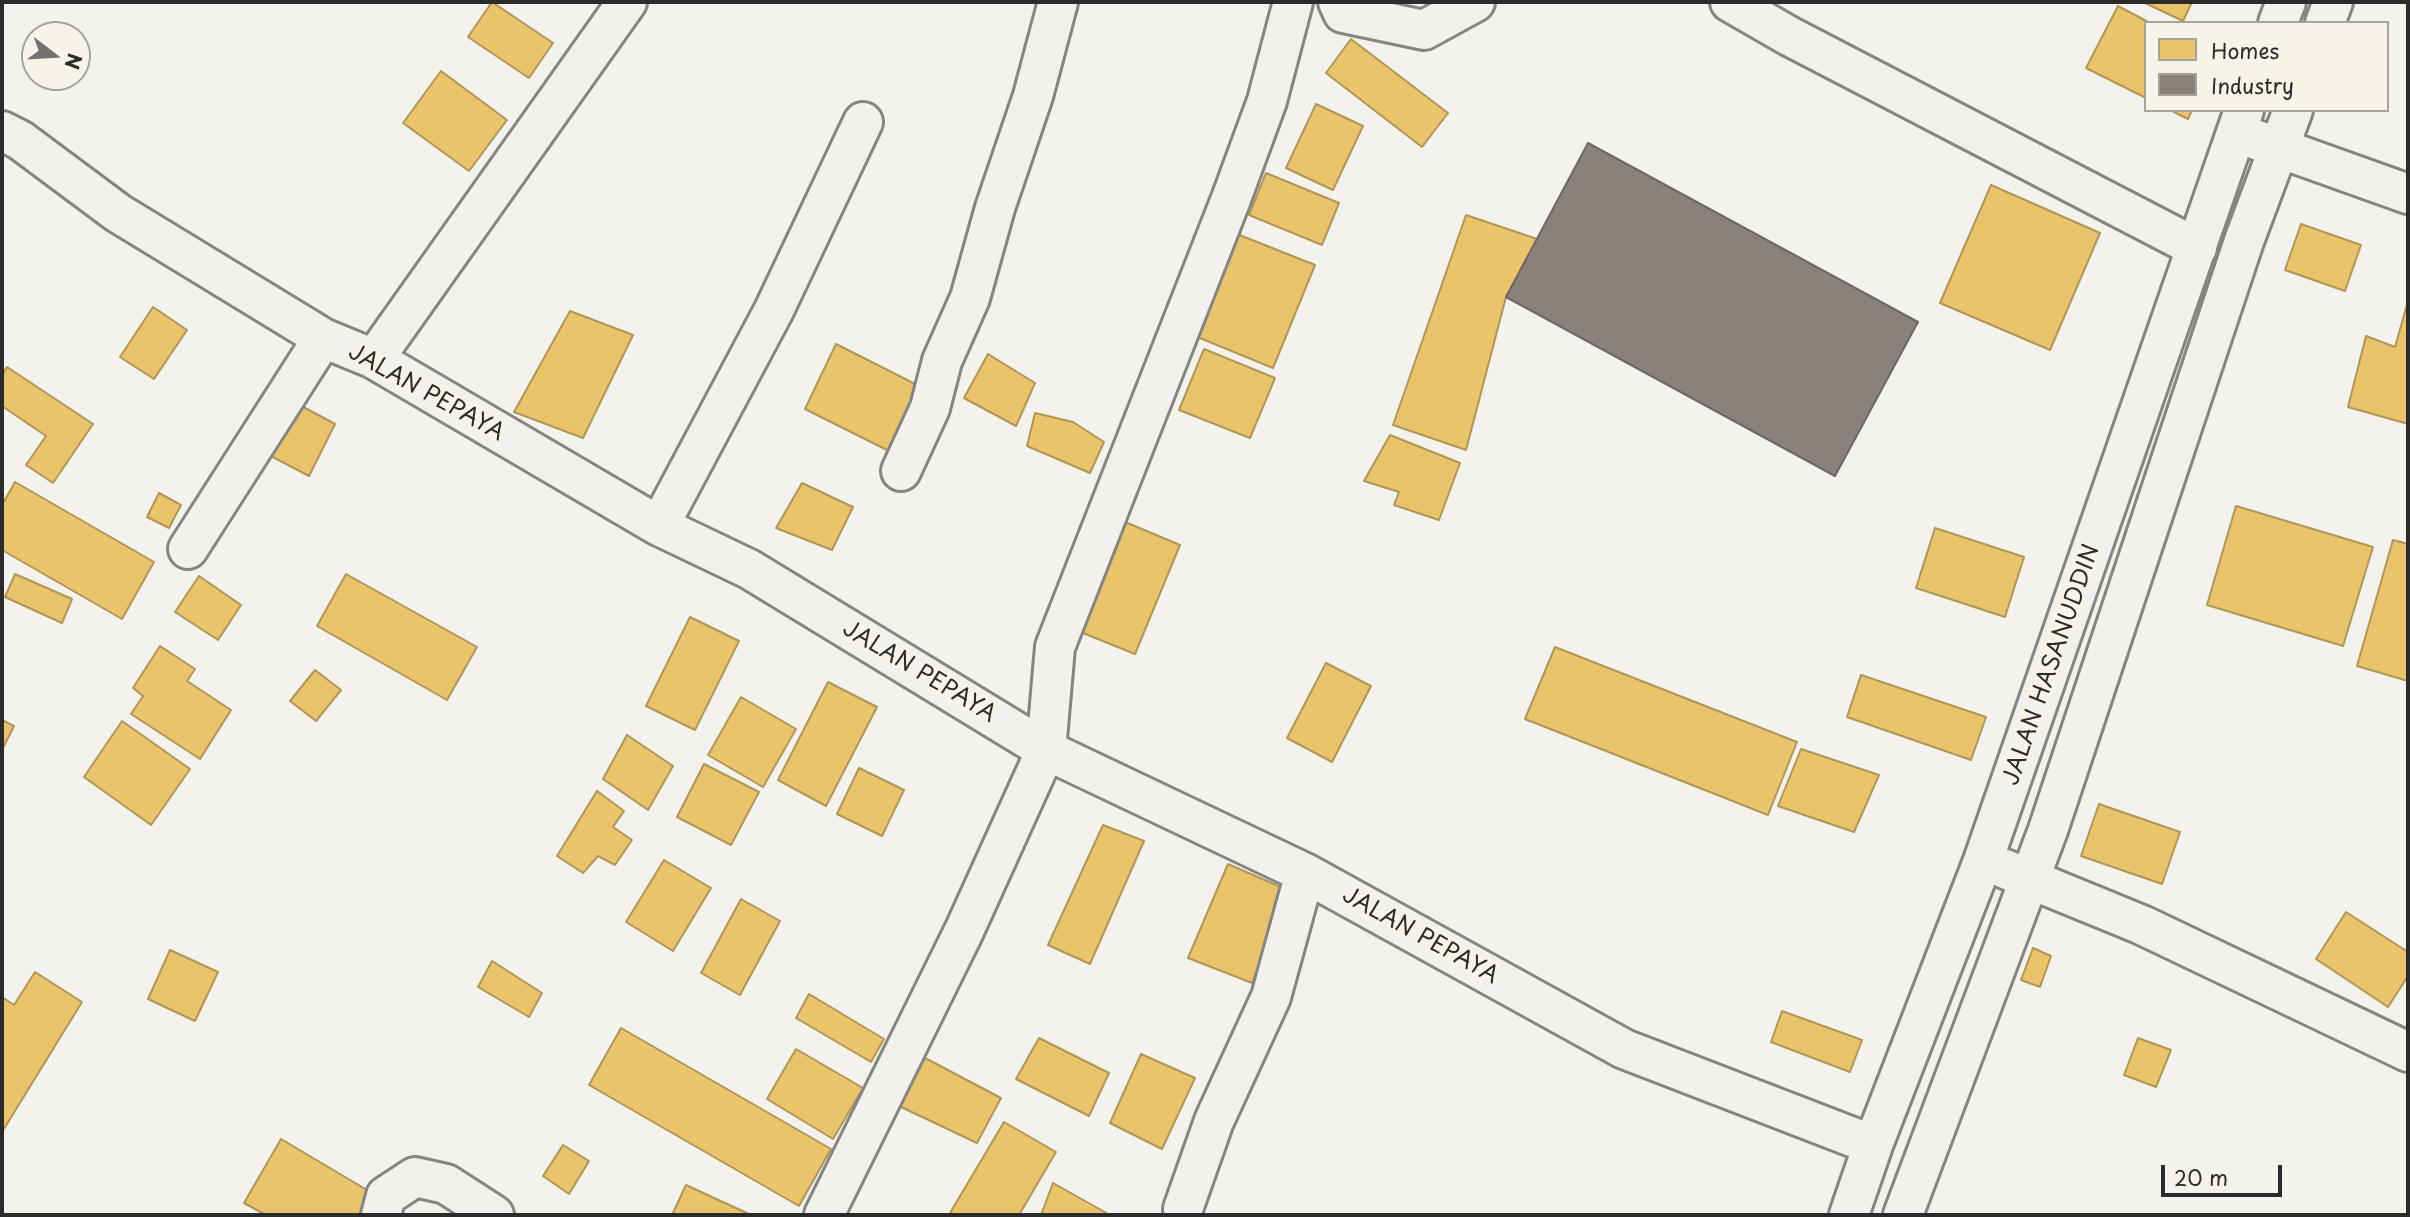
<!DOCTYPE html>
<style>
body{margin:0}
#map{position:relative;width:2410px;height:1217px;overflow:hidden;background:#f4f2ec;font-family:"Playpen Sans",sans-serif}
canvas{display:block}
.frame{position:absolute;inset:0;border:4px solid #2b2b2b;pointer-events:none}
.legend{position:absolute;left:2144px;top:21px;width:245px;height:91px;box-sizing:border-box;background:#f7f3e8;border:2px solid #a5a39c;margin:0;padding:9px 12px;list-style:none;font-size:21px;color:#2b2b2b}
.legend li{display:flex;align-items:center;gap:14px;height:35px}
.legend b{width:35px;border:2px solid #a5a39c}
.north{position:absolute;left:21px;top:21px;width:70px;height:70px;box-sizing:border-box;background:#f7f3e8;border:2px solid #a5a39c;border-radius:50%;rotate:107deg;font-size:19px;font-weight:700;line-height:28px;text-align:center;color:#2b2b2b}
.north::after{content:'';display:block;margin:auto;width:24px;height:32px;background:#71716f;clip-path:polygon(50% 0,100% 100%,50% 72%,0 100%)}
.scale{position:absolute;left:2161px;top:1165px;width:121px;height:32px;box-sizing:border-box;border:4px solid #2b2b2b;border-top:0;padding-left:9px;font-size:21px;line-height:24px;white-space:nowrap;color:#2b2b2b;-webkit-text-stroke:5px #f7f3e8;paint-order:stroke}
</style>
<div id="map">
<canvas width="2410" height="1217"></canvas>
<div class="frame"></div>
<ul class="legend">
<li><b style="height:19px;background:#e9c46a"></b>Homes</li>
<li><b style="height:19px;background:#8a817c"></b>Industry</li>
</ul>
<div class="north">N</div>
<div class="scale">20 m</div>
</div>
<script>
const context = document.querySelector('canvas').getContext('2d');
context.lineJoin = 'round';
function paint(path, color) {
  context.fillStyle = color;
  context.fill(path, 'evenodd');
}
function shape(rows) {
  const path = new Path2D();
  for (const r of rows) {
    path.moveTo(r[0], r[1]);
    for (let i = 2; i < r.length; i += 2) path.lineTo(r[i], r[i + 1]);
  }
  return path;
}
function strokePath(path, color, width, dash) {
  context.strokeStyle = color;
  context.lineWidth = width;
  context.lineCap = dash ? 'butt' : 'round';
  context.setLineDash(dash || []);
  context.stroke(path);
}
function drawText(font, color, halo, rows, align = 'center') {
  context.font = font + ' "Playpen Sans",sans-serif';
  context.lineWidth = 7;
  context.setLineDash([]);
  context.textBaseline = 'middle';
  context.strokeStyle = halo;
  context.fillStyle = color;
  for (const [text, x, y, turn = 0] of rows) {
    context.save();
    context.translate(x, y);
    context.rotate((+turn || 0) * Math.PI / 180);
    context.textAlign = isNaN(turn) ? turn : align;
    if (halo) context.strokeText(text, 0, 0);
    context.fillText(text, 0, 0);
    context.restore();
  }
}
const homes = shape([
 [492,2,553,43,529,78,468,37,492,2],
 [2143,2,2192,2,2183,21,2143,2],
 [2118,6,2150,23,2146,23,2146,98,2086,68,2118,6],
 [1351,39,1448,113,1422,147,1326,73,1351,39],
 [441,71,507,120,469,171,403,123,441,71],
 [1316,104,1363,126,1333,190,1286,168,1316,104],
 [2170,110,2192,110,2188,119,2170,110],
 [1266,173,1339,203,1322,245,1249,215,1266,173],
 [1991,185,2100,233,2050,350,1940,303,1991,185],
 [1466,215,1540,240,1506,297,1466,450,1393,425,1466,215],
 [2301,224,2361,245,2345,291,2285,270,2301,224],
 [1237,234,1315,265,1273,368,1195,336,1237,234],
 [2408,301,2408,424,2348,407,2366,336,2395,347,2408,301],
 [153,307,187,330,154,379,120,357,153,307],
 [570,311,633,335,583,438,514,412,570,311],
 [836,344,927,390,895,454,805,409,836,344],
 [1204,349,1275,378,1250,438,1179,410,1204,349],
 [988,354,1035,383,1016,426,964,398,988,354],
 [7,367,93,424,53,483,26,465,46,436,2,406,2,375,7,367],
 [294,402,335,424,309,476,267,454,294,402],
 [1035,413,1073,422,1104,442,1090,473,1027,446,1035,413],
 [1390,435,1460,463,1439,520,1394,505,1399,492,1364,481,1390,435],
 [15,482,154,562,122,619,2,550,2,505,15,482],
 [802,483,853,507,832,550,776,528,802,483],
 [159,493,181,505,169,528,147,517,159,493],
 [2236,506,2373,547,2343,646,2207,605,2236,506],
 [1118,519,1180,545,1135,654,1073,629,1118,519],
 [1935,528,2024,557,2005,617,1916,588,1935,528],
 [2393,540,2408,544,2408,681,2357,666,2393,540],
 [15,574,72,599,62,623,5,597,15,574],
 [346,574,477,647,447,700,317,626,346,574],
 [199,576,241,605,218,640,175,612,199,576],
 [690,617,739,641,695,730,646,706,690,617],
 [160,646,195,669,187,681,231,710,200,759,131,714,143,696,133,688,160,646],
 [1555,647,1797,742,1768,815,1525,719,1555,647],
 [1326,663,1371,686,1332,762,1287,738,1326,663],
 [315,670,341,690,316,721,290,701,315,670],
 [1861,675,1986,717,1971,760,1847,717,1861,675],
 [828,682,877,707,826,806,778,780,828,682],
 [741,697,796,729,763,787,708,755,741,697],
 [2,720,14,726,2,750,2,720],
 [122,721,190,769,151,825,84,777,122,721],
 [627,735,673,766,648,810,603,779,627,735],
 [1801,749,1879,775,1854,832,1778,806,1801,749],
 [704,764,759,792,731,845,677,817,704,764],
 [859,768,904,790,882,836,837,814,859,768],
 [597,791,624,811,613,827,632,840,615,865,598,856,583,873,557,856,597,791],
 [2099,804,2180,832,2162,884,2081,856,2099,804],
 [1103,825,1144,841,1090,964,1048,945,1103,825],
 [664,860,711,888,673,951,626,922,664,860],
 [1228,864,1290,891,1252,983,1188,958,1228,864],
 [741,899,780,921,740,995,701,973,741,899],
 [2346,912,2408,952,2408,976,2388,1007,2316,959,2346,912],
 [2033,948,2051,956,2040,987,2021,980,2033,948],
 [170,950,218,972,195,1021,148,999,170,950],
 [492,961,542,993,529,1017,478,987,492,961],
 [35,972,82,1002,2,1132,2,997,14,1005,35,972],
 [809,994,884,1039,871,1062,796,1018,809,994],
 [1782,1011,1862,1040,1850,1072,1771,1042,1782,1011],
 [621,1028,831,1149,799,1206,589,1085,621,1028],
 [1039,1038,1109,1073,1089,1116,1016,1079,1039,1038],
 [2138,1038,2171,1050,2156,1087,2124,1075,2138,1038],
 [796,1049,863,1088,833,1139,767,1099,796,1049],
 [1141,1054,1195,1078,1162,1149,1110,1123,1141,1054],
 [925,1058,1001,1098,977,1143,899,1106,925,1058],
 [1004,1122,1056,1152,1019,1215,954,1215,950,1213,1004,1122],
 [281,1139,372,1193,360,1215,266,1215,244,1203,281,1139],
 [563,1145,589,1161,569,1194,543,1176,563,1145],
 [1053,1183,1110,1215,1041,1215,1053,1183],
 [686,1185,751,1215,672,1215,686,1185]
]);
paint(homes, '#e9c46a');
strokePath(homes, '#b09657', 2);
const industry = shape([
 [1588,143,1918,322,1835,476,1506,297,1588,143]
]);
paint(industry, '#8a817c');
strokePath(industry, '#6e6764', 2);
const minor = shape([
 [1338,2,1343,13,1424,30,1475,2],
 [1730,2,1789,36,2197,248],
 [2278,23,2286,2],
 [2325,23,2333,2],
 [2,131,20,140,118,213,323,338,374,359,659,526,749,569,1046,750,1305,873,1624,1049,1873,1145],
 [2254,139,2408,194],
 [374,359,627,2],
 [901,471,930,408,942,361,970,298,995,208,1033,96,1058,2],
 [659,526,774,310,863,122],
 [188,549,323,338],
 [2005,869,2142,925,2408,1052],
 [1183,1209,1214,1121,1271,997,1305,873],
 [381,1215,386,1196,415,1177,446,1184,494,1215],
 [824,1215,964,931,1046,750,1055,647,1231,199,1267,101,1293,2],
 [1849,1215,1873,1145,1983,861,2244,110],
 [1903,1215,2048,830,2244,241,2293,110]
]);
strokePath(minor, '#858582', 44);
strokePath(minor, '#f2f1ed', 38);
drawText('23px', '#2b2b2b', '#f7f3e8', [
 ["JALAN PEPAYA",426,393,29],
 ["JALAN HASANUDDIN",2052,665,-71],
 ["JALAN PEPAYA",919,672,31],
 ["JALAN PEPAYA",1420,936,29]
]);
</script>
